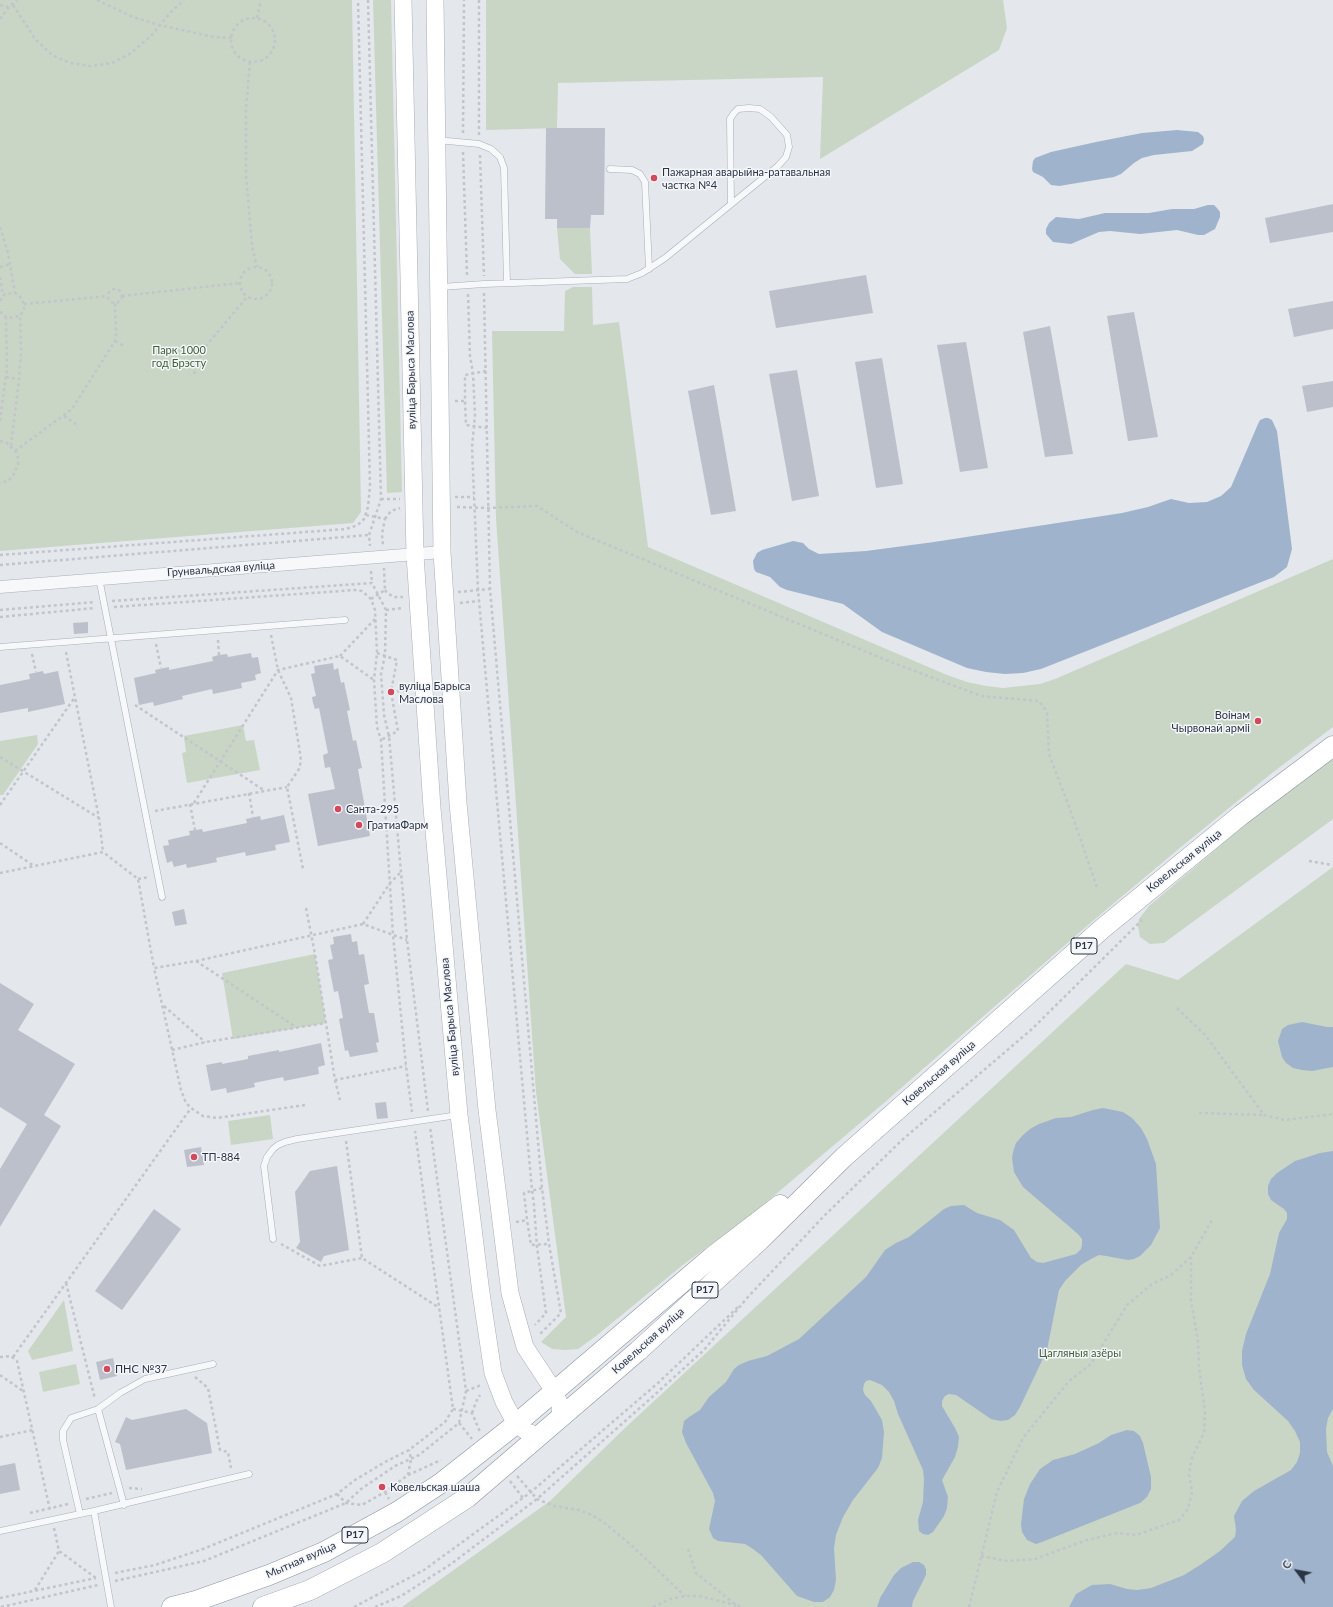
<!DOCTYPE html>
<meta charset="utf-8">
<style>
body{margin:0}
#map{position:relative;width:1333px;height:1607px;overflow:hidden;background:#e4e7ec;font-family:Lato,sans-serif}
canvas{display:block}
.north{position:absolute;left:1277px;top:1551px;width:40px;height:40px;-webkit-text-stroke:3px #f4f6f9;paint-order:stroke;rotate:302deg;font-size:11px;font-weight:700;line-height:16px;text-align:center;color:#2b3445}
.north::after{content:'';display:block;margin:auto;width:14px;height:18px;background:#2b3445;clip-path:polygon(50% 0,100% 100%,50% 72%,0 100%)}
</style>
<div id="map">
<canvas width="1333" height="1607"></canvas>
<div class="north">С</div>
</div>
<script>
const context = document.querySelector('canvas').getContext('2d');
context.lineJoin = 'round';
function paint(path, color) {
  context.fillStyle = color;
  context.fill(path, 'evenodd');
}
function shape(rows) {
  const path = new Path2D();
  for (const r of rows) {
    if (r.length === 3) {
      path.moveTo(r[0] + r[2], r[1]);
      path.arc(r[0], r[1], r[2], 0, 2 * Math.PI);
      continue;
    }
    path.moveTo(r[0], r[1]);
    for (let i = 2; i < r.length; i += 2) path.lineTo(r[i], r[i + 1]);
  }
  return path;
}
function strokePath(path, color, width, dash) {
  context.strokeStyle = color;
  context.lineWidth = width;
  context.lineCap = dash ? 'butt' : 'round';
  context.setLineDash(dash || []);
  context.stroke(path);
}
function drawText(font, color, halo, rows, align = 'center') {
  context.font = font + ' Lato,sans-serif';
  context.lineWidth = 3;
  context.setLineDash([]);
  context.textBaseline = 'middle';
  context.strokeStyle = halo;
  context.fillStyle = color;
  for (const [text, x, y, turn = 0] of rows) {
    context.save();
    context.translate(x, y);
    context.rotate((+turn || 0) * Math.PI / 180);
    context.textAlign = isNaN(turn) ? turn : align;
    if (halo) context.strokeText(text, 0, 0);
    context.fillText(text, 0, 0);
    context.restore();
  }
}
paint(shape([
 [0,0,352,0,361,512,353,523,0,551],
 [373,0,391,0,402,492,387,493],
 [486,0,1003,0,1007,28,999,50,820,159,823,77,558,83,557,128,486,130],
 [557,228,590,228,592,274,575,274,560,259],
 [573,287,592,287,593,325,619,322,648,547,947,675,967,682,986,686,1003,688,1040,684,1055,679,1333,559,1333,727,1272,773,1181,847,1095,919,885,1102,750,1216,684,1264,596,1336,578,1349,565,1350,552,1349,541,1342,566,1317,536,1092,496,518,492,331,564,331,565,291],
 [243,725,246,741,254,740,260,770,187,783,182,753,186,752,184,736],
 [37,735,38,744,3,795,0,795,0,741],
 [1333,758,1333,819,1164,943,1150,944,1140,937,1138,926,1139,919,1149,906,1247,823],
 [1333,867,1333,1607,402,1607,550,1501,626,1427,1126,964,1178,980],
 [315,954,326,1023,233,1039,222,973],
 [270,1115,273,1139,231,1145,228,1121],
 [64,1300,73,1351,32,1360,28,1351],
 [76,1364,80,1384,43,1392,39,1372]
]), '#c9d6c5');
paint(shape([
 [1177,130,1198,132,1203,136,1204,139,1203,144,1192,151,1154,155,1142,158,1134,163,1121,174,1114,177,1059,186,1051,185,1043,177,1033,172,1032,169,1033,161,1035,158,1051,152,1096,142,1142,133],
 [1208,205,1214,205,1217,208,1220,212,1220,217,1215,229,1204,235,1198,235,1177,230,1140,234,1110,231,1099,232,1071,244,1053,242,1046,234,1046,229,1049,223,1056,217,1079,219,1105,213,1149,213,1172,209,1194,209],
 [1265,418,1268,418,1272,420,1277,431,1292,549,1287,567,1274,577,1041,669,1023,673,1005,674,986,672,967,668,882,632,843,604,787,590,780,587,770,577,756,572,754,569,753,561,757,553,762,550,793,541,803,543,809,549,819,554,866,551,934,542,1122,513,1148,507,1171,499,1189,503,1207,502,1221,496,1231,487,1258,424,1260,420],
 [1302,1022,1327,1027,1333,1027,1333,1067,1312,1071,1302,1070,1293,1068,1286,1063,1282,1057,1278,1041,1282,1029,1288,1025],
 [1103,1108,1123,1112,1132,1118,1141,1128,1147,1139,1156,1164,1160,1228,1151,1245,1140,1256,1134,1259,1128,1260,1106,1256,1099,1255,1091,1259,1081,1265,1065,1281,1059,1290,1047,1350,1020,1407,1015,1415,1008,1420,1000,1421,991,1419,956,1395,949,1394,945,1396,942,1401,942,1406,955,1428,959,1437,958,1447,955,1457,942,1480,948,1497,947,1508,944,1516,933,1532,928,1535,923,1534,919,1531,918,1520,923,1502,924,1479,923,1470,898,1414,894,1401,889,1392,882,1385,870,1380,866,1381,864,1384,863,1390,865,1395,871,1401,882,1420,884,1432,882,1458,878,1468,853,1500,843,1517,836,1535,834,1548,836,1580,834,1590,830,1597,823,1602,814,1602,797,1596,761,1555,753,1549,745,1544,718,1541,713,1538,709,1529,715,1501,713,1493,686,1443,682,1432,684,1421,689,1417,700,1410,709,1397,726,1382,734,1369,739,1365,748,1361,767,1356,799,1339,866,1277,885,1250,896,1243,909,1237,944,1209,951,1206,964,1205,977,1213,1000,1220,1014,1230,1031,1258,1037,1262,1043,1263,1076,1254,1081,1249,1082,1245,1082,1239,1078,1234,1023,1187,1014,1172,1012,1158,1013,1152,1016,1143,1023,1135,1030,1129,1039,1124,1056,1118,1071,1117,1093,1110],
 [1333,1151,1333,1409,1328,1418,1326,1429,1327,1452,1333,1466,1333,1607,1069,1607,1076,1594,1092,1585,1110,1584,1127,1589,1137,1590,1151,1588,1184,1575,1200,1565,1220,1551,1235,1537,1236,1530,1234,1516,1242,1501,1254,1491,1291,1470,1297,1462,1300,1453,1300,1442,1295,1431,1288,1421,1254,1390,1246,1379,1242,1365,1242,1351,1246,1334,1270,1274,1279,1233,1287,1219,1287,1213,1284,1209,1271,1200,1268,1194,1268,1186,1271,1179,1277,1173,1295,1161,1320,1153],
 [1127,1430,1134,1431,1140,1436,1143,1443,1151,1477,1151,1489,1147,1497,1140,1503,1042,1542,1036,1544,1027,1540,1022,1532,1021,1524,1024,1499,1030,1484,1040,1469,1053,1460,1075,1454,1099,1443,1111,1435],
 [913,1562,919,1562,924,1565,926,1569,926,1575,913,1601,912,1607,877,1607,880,1598,894,1575,901,1568]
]), '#9fb4cc');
paint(shape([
 [546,128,605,128,604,215,591,215,590,228,557,228,557,219,545,219],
 [1333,204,1333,232,1270,243,1265,218],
 [866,275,873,313,776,328,769,291],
 [1333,301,1333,329,1294,337,1288,309],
 [1134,312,1158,437,1128,441,1107,316],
 [1050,326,1073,454,1045,457,1023,332],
 [966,342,988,468,960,472,937,345],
 [882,358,903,484,876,488,855,362],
 [797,370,819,496,792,501,769,374],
 [1333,381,1333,407,1307,412,1302,386],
 [714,385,736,511,711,515,688,391],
 [88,622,88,633,74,634,73,623],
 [251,653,252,658,258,657,261,673,255,675,256,680,241,683,242,688,213,694,212,689,182,696,183,699,154,706,153,702,139,705,134,678,156,673,155,670,169,667,169,670,213,661,212,657,219,655,227,654,228,657],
 [333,663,334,670,338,668,341,683,344,682,350,710,347,711,353,741,356,740,362,768,358,769,370,836,318,846,308,794,335,789,330,767,325,768,323,755,328,753,319,708,315,709,313,703,312,697,316,696,311,674,315,673,314,666],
 [43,671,44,674,58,671,65,704,28,712,28,708,0,713,0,685,30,679,29,674],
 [284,815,290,842,275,845,276,850,246,856,245,852,216,858,217,862,187,868,186,864,174,867,172,861,167,863,163,846,169,845,168,840,190,835,189,831,202,829,203,832,247,823,246,819,260,816,261,820],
 [184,909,187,924,175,926,172,912],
 [351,934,352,942,357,941,359,955,364,954,369,984,364,985,369,1013,374,1013,379,1042,376,1043,378,1052,350,1057,348,1050,345,1051,339,1019,343,1018,338,991,334,992,328,960,333,959,330,945,334,944,333,937],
 [0,983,34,1004,18,1030,75,1064,44,1115,61,1126,0,1227,0,1169,27,1124,0,1107],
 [321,1043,325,1065,318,1067,319,1074,284,1081,283,1077,254,1083,255,1087,227,1093,226,1088,211,1091,206,1065,222,1062,222,1064,248,1059,248,1056,279,1050,279,1052],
 [386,1102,388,1118,377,1119,375,1103],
 [201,1147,204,1165,187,1167,184,1150],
 [337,1166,349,1250,324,1256,321,1262,296,1248,300,1242,295,1192,310,1171],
 [154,1209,181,1229,122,1310,95,1291],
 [113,1358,117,1376,100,1380,96,1362],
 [186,1409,207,1423,212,1453,126,1470,120,1444,115,1442,126,1417,132,1420],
 [15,1463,20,1490,0,1494,0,1466]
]), '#bbc0ca');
const service = shape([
 [437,140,479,144,491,149,500,157,504,168,507,283],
 [610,169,632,170,640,174,645,182,649,269],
 [441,287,484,284,627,279,642,273,665,258,778,166,786,157,789,147,787,135,771,117,760,109,749,108,738,109,734,113,730,119,731,204],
 [99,578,162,897],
 [0,647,345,620],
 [273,1239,264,1166,267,1157,273,1149,278,1145,285,1142,297,1139,458,1115],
 [124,1505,98,1409,120,1393,145,1379,213,1364],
 [94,1511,249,1474],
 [80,1514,63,1440,63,1431,71,1418,98,1409],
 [0,1531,94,1511,111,1607]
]);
const minor = shape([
 [0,587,442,552]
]);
const secondary = shape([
 [403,0,415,555,432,808,459,1115,481,1293,493,1373,504,1402,516,1424,527,1432,540,1436],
 [435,0,442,552,458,803,487,1110,510,1293,525,1347,554,1391,560,1405,561,1418]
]);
const trunk = shape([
 [172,1607,196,1601,269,1575,324,1552,397,1512,441,1483,516,1424,712,1257,780,1205],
 [263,1607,310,1590,382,1553,468,1497,638,1351,760,1240,844,1157,1103,928,1241,815,1333,746]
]);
strokePath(service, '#a9aeb7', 7);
strokePath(minor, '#a9aeb7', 13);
strokePath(secondary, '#a9aeb7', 18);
strokePath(trunk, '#8b94a3', 21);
strokePath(shape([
 [97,0,133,17,159,25,214,37,232,38],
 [368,0,381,499,369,535,370,546],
 [479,0,479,136],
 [0,5,7,7,10,6,17,0],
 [13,5,36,40,52,55,70,63,91,66,112,63,131,53,151,36,170,13,184,0],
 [257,18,261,0],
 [253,40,22],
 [0,19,9,7],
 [250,62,246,109,246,174,252,246,257,267],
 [463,133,464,0],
 [463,152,467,275],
 [480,155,484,276],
 [0,227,8,253,15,293],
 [256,283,16],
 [0,267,10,264],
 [0,277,3,295],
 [115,296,7],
 [484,293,490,589,542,1188,549,1244,561,1313,540,1334],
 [468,294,470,356,473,373,475,415,472,447,478,590,532,1190,534,1205,537,1247,546,1313,535,1325],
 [122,296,240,283],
 [0,301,5,294,15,293,19,295,24,304,24,309,20,316,8,318,4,316,0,311],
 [24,304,108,296],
 [115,341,124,346],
 [486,371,465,375,465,401,466,425,487,428],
 [194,374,199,359,206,346,247,297],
 [6,377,19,379],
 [455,401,465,401],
 [64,416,76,424],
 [0,421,7,368,6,317],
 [0,441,7,443,15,451,18,458,18,464,13,476,8,481,0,483],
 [11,446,19,379,21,351,20,316],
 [15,451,72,409,115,341,116,335,115,303],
 [455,497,474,497],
 [381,499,400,499],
 [457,507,488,508,537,506,577,532,886,660,981,696,1039,701,1047,712,1049,754,1071,812,1098,890],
 [366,515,385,519,382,534,383,545],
 [385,519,391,511,400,508],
 [0,555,346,529,358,525,364,519,368,507,370,486,358,0],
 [0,565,369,535],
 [371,571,372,583],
 [385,590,387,593,394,597,403,597],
 [458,592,490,589],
 [371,599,385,590,384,568],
 [112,601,372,583,386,610,385,655,381,674,384,715,389,736,407,940,428,1111],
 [460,603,479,601],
 [114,607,355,590,362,591,371,599,375,610,377,653,374,680,377,727,381,740,393,935,406,1066,412,1112],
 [0,610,95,602],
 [386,610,403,608],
 [0,617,95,608],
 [271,635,278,670,291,698,300,753,301,761,299,769,287,787,303,869],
 [218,640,219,655],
 [156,644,161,668],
 [66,652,99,818,103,852],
 [377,653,397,660,391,692,398,731,381,740],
 [32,654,36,672],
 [340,656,375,619],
 [391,692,409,690],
 [135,705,265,791],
 [0,757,99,818],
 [249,793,253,817],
 [194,803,278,670,340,656,374,680],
 [190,804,195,830],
 [0,805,75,697],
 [155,811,287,787],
 [0,843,34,866],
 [1309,861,1333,865],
 [0,873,103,852,138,879,154,968],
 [138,879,149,877],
 [306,908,315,954,335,1080,406,1066],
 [363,924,390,883,401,872],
 [196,961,296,1027],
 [164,1006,205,1042],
 [1177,1008,1206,1036,1264,1115,1285,1120,1333,1114],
 [172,1050,206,1042,326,1023],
 [335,1080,340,1100],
 [305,1105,217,1118,203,1116,191,1108,186,1103,181,1090,154,968,196,961,363,924,407,940],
 [1199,1113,1264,1115],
 [346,1141,362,1258,438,1307],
 [542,1188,524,1193,527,1220,531,1245,549,1244],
 [516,1222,527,1220],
 [281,1244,320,1266,362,1258],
 [66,1283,95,1399],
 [0,1357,11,1356,17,1361,50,1510],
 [13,1357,191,1108],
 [0,1375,23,1391],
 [195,1377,208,1388,220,1450,228,1452,231,1468],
 [466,1391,481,1385],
 [453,1409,472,1413,480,1432],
 [472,1413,476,1402,480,1395],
 [459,1423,472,1439],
 [0,1437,33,1430],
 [408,1475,441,1460],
 [517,1476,537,1499,554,1506,579,1510,592,1515,606,1524,631,1545,685,1596],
 [510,1481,523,1498],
 [382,1487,389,1499],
 [129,1488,142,1489],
 [337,1494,346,1503,362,1505,385,1492,408,1475,411,1459,409,1450],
 [86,1499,112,1493],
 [30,1513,68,1504],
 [54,1528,59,1551,96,1578],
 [688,1549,696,1573,736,1605,742,1607],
 [981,1556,1007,1561,1035,1559,1087,1540,1117,1533,1136,1535,1179,1520,1188,1509,1192,1492,1189,1474,1192,1458,1204,1433,1205,1413,1199,1366,1198,1341,1191,1301,1191,1257],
 [115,1573,155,1565,203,1549,337,1494,355,1480,385,1462,409,1450,445,1422,453,1409,415,1131],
 [115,1581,204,1561,346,1503,361,1489,395,1466,419,1455,459,1423,466,1391,430,1127],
 [35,1590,59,1551],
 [0,1598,96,1578],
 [1,1607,98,1585],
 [354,1607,424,1570,531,1492,658,1383,738,1307],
 [375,1607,401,1596,451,1564,537,1499,650,1399,704,1350,747,1298,824,1216,902,1140,1032,1029,1142,920],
 [653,1607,670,1599,685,1596,699,1596,736,1605],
 [969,1607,997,1492,1023,1438,1068,1382,1091,1364,1127,1305,1152,1284,1171,1275,1191,1257,1212,1220]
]), '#c2c5cb', 2.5, [3, 3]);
strokePath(service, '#f7f8fa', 6);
strokePath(minor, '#f7f8fa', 12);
strokePath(secondary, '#fff', 17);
strokePath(trunk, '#fff', 20);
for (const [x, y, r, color] of [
 [654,178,4,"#d1495b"],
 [391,692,4,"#d1495b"],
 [1258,721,4,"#d1495b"],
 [338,809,4,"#d1495b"],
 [359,825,4,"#d1495b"],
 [194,1157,4,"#d1495b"],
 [107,1369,4,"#d1495b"],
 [382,1487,4,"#d1495b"]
]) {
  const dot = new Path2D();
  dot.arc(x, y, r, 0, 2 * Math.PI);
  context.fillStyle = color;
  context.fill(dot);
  strokePath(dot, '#f4f6f9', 1.5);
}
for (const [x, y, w] of [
 [1084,946,26],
 [705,1290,26],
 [355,1535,26]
]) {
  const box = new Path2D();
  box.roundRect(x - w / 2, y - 8, w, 16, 3);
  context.fillStyle = '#f4f6f9';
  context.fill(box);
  strokePath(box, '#2b3445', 1);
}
drawText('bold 10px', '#2b3445', null, [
 ["Р17",1084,946],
 ["Р17",705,1290],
 ["Р17",355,1535]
]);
drawText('11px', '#2b3445', '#f4f6f9', [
 ["Пажарная аварыйна-ратавальная",662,172],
 ["частка №4",662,185],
 ["вуліца Барыса",399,686],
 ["Маслова",399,699],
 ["Воінам",1250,715,"right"],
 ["Чырвонай арміі",1250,728,"right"],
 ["Санта-295",346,809],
 ["ГратиаФарм",367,825],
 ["ТП-884",202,1157],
 ["ПНС №37",115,1369],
 ["Ковельская шаша",390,1487]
], 'left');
drawText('11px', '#3f6138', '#f4f6f9', [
 ["Парк 1000",179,350],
 ["год Брэсту",179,363],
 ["Цагляныя азёры",1080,1353]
]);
drawText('11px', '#2b3445', '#f4f6f9', [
 ["вуліца Барыса Маслова",411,370,-91],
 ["Грунвальдская вуліца",221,569,-4],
 ["Ковельская вуліца",1184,861,-39],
 ["вуліца Барыса Маслова",450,1017,-95],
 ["Ковельская вуліца",939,1073,-41],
 ["Ковельская вуліца",648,1341,-42],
 ["Мытная вуліца",301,1560,-24]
]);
</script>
